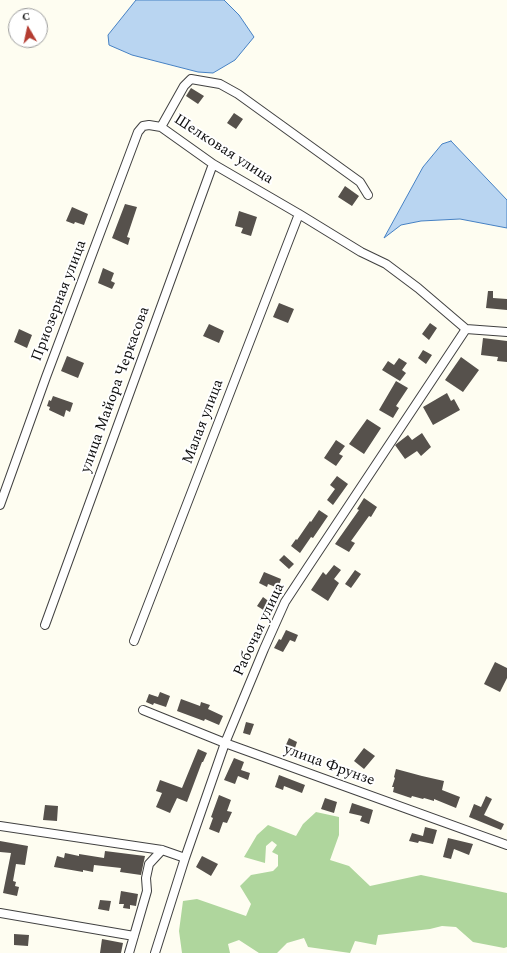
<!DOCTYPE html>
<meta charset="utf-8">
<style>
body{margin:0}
#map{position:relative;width:507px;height:953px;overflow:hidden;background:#fefdf1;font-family:Spectral,serif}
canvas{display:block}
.north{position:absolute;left:8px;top:8px;width:40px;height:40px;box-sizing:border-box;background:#fff;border:1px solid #9f9f9f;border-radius:50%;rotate:351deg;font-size:11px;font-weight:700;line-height:16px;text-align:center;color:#0e0e0e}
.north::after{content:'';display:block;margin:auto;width:14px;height:18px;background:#b43c31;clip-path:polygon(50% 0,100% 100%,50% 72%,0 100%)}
</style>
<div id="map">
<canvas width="507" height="953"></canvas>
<div class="north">С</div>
</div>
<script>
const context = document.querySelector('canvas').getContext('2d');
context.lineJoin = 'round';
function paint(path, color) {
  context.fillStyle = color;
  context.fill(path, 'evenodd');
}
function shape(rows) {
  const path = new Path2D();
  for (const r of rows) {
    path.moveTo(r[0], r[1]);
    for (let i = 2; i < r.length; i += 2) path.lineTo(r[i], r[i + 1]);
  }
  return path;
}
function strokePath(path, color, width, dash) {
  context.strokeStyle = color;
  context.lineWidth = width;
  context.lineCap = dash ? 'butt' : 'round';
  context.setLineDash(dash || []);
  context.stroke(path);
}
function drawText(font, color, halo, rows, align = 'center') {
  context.font = font + ' Spectral,serif';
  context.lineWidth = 4;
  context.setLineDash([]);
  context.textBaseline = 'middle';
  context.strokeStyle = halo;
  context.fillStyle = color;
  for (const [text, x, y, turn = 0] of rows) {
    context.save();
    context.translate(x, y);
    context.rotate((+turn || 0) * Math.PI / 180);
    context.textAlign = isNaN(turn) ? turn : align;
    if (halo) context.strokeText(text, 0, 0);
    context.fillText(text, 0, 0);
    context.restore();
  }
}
paint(shape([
 [316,812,339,817,339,835,330,860,349,866,370,886,421,875,507,893,507,947,504,948,473,942,456,927,442,926,430,929,378,935,376,945,355,941,350,953,308,947,304,938,287,943,277,953,259,953,239,940,228,944,230,953,182,953,179,931,183,901,197,899,246,916,251,904,240,886,251,875,273,871,278,866,278,855,272,852,277,845,272,841,266,846,265,863,244,857,257,835,268,825,296,836,303,824]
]), '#afd69d');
const water = shape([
 [136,0,224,0,239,15,254,37,235,60,213,73,198,72,132,55,109,45,108,35,136,0],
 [451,141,507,200,507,228,460,219,421,221,401,225,384,238,423,167,442,144,451,141]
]);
paint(water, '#b9d5f1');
strokePath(water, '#4681c3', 1);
paint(shape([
 [191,88,204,96,198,104,186,96],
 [234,113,243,119,236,129,227,123],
 [345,186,359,196,352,206,338,197],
 [125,204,137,207,127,237,130,238,128,245,112,238],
 [72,207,88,214,84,225,75,222,74,224,66,221],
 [239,211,257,217,251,236,241,233,243,228,235,226],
 [103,268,114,273,111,281,115,283,112,289,98,283],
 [488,291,493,291,493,298,507,299,507,310,486,308],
 [279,303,294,309,288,323,273,317],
 [430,323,437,328,429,340,422,334],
 [209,324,224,331,219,343,203,336],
 [19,329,32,335,27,348,14,342],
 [483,338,507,341,507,362,497,361,498,357,481,355],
 [423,350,432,355,426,364,418,358],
 [67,356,84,363,78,378,61,371],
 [461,357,479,370,463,392,445,380],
 [399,358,407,363,402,370,406,373,400,381,382,370,388,361,394,365],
 [396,381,408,388,396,406,399,408,393,418,379,410],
 [447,393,451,401,454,399,460,410,433,425,423,407],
 [53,396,73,403,70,412,66,410,64,417,49,410,50,407,47,406,49,400,51,401],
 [367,419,381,428,364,454,349,444],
 [422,433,431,447,421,456,417,451,405,459,395,445,408,435,412,440],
 [336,440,345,446,339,454,343,456,336,466,324,458],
 [337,476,348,484,333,505,327,500,335,489,330,485],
 [364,498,377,507,371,517,369,516,351,541,355,543,349,552,335,544,359,510,357,509],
 [319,510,328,516,313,538,311,537,300,553,291,546,296,539,297,540,310,521,311,522],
 [284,555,294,564,289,569,279,560],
 [334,565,341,570,334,579,339,583,328,601,311,590,323,572,326,575],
 [355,570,361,574,351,588,345,584],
 [264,572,281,579,278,588,268,584,267,587,259,583],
 [263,597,271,603,265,611,257,606],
 [286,630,298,635,295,642,290,640,283,652,274,648,279,639,281,640],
 [495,662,507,668,507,678,500,692,484,684],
 [160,692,170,696,166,707,154,703,153,705,146,702,149,694,158,697],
 [181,699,200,706,201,702,210,705,208,709,223,716,219,725,205,719,204,721,177,711],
 [246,722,254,724,250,735,243,733],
 [289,738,297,742,294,751,285,747],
 [364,748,375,756,364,769,354,761],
 [198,749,207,753,203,762,202,762,187,802,177,798,170,813,156,807,162,793,156,791,160,780,182,788],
 [234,758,244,762,241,770,250,773,248,780,238,776,235,784,224,780],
 [396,769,422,776,444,781,442,790,460,797,456,808,434,799,434,801,424,798,423,799,412,796,411,798,393,792,394,787,392,787,395,778,394,777],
 [279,775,305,785,302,793,284,786,283,790,275,787],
 [219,795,231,800,227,811,232,812,227,823,223,822,219,833,209,829,213,818,211,817],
 [486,796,492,799,484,815,504,824,501,830,469,817,474,804,481,807],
 [325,798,337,802,334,813,321,809],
 [352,803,373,810,369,824,360,821,362,816,349,813],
 [45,805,58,806,57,821,43,820],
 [425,827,437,830,433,844,419,841,418,843,409,841,412,833,423,836],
 [448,838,473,844,469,855,454,849,451,859,443,857],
 [0,841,28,846,25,865,16,864,13,881,16,882,15,886,19,887,17,896,3,893,11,853,0,852],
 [105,851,145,856,141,875,120,872,121,868,94,865,93,872,83,870,83,872,54,867,57,856,64,858,65,853,79,856,79,854,104,858],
 [202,856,218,864,211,876,196,867],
 [121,891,138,894,136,906,130,905,130,909,123,908,124,904,119,904],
 [100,900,111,901,109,911,98,909],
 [14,934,29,935,28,946,14,945],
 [102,939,123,943,121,953,100,953]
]), '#56514c');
const minor = shape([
 [368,195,360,182,238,94,220,84,191,79,184,86,161,127,213,164,299,214,361,252,386,264,418,288,466,329],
 [466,329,507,332],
 [0,505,46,377,138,132,143,126,149,125,161,127],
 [45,625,213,164],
 [134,641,299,214],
 [143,710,225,743,507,845],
 [0,826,162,850,185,858],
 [0,913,134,936],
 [129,953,147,891,146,878,149,864,162,850],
 [155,953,185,858,225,743,264,649,285,602,308,567,466,329]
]);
strokePath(minor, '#414141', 10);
strokePath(minor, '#fff', 8);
drawText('15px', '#0e0e0e', '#fff', [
 ["Шелковая улица",223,150,33],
 ["Приозерная улица",60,301,-69],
 ["улица Майора Черкасова",116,390,-70],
 ["Малая улица",204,422,-69],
 ["Рабочая улица",260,630,-65],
 ["улица Фрунзе",329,766,20]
]);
</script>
